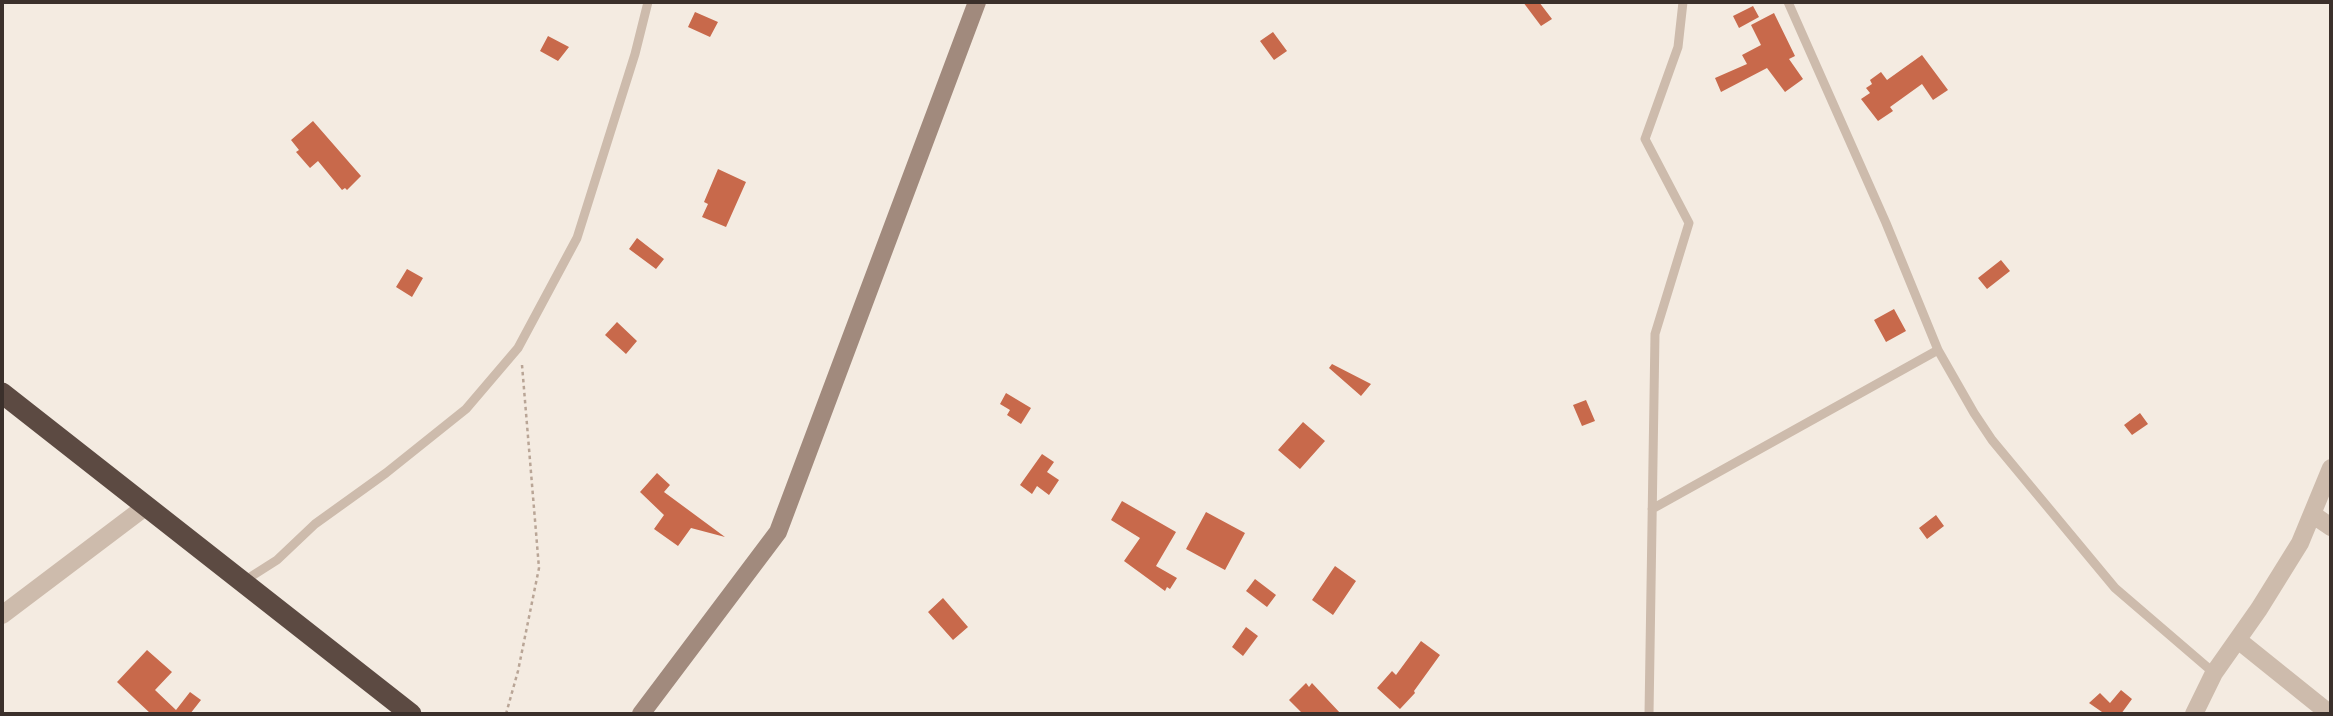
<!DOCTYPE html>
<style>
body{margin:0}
#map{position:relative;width:2333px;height:716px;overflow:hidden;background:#f4ebe1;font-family:"PT Sans Narrow",sans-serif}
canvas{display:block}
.frame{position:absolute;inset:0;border:4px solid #3b302b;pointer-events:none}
</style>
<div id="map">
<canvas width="2333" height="716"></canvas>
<div class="frame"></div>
</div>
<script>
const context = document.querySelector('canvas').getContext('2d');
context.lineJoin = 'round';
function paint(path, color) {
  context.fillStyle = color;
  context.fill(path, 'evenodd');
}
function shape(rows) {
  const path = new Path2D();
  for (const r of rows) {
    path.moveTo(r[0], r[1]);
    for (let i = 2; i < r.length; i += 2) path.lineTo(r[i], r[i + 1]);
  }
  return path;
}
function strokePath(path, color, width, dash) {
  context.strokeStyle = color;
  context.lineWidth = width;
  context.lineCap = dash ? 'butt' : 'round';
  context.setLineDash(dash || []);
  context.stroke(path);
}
paint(shape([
 [1523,2,1539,2,1552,19,1541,26],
 [1753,6,1759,17,1739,28,1733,16],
 [695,12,718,22,710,37,688,27],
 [1774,13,1795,56,1789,59,1803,79,1785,92,1767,68,1721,92,1715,78,1747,64,1742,55,1761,45,1751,25],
 [1273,32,1287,51,1274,60,1260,41],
 [548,36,569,47,558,61,540,51],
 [1922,55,1948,90,1933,100,1922,84,1890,107,1893,111,1878,121,1861,99,1870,93,1866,88,1872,84,1870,80,1881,72,1887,80],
 [313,121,361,176,347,190,345,188,342,190,318,161,310,168,296,152,299,150,291,140],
 [718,169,746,182,726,227,702,217,708,204,704,202],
 [637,238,664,259,656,269,629,249],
 [2001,260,2010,271,1987,289,1978,278],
 [407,269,423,278,412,297,396,287],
 [1894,309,1906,331,1886,342,1874,320],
 [617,322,637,341,626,354,605,335],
 [1332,364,1371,384,1361,396,1329,368],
 [1006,393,1031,408,1021,424,1007,415,1010,410,1000,404],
 [1586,400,1595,421,1582,426,1573,405],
 [2140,413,2148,424,2132,435,2124,425],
 [1303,422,1325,441,1300,469,1278,450],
 [1042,454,1054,462,1047,472,1059,480,1049,495,1037,486,1032,494,1020,485],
 [657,473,670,485,664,492,725,537,691,528,678,546,654,529,664,515,640,492],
 [1122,501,1176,532,1156,566,1177,578,1170,589,1167,587,1165,591,1124,561,1140,538,1111,520],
 [1206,512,1245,533,1225,570,1186,549],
 [1936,515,1944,526,1927,539,1919,528],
 [1335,566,1356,581,1333,615,1312,600],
 [1255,579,1276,595,1267,607,1246,591],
 [943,598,968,627,953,640,928,612],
 [1246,627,1258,636,1243,656,1232,647],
 [1421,641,1440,655,1414,691,1415,693,1400,709,1377,688,1392,671,1396,675],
 [147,650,172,672,155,690,176,710,190,692,201,700,190,714,151,714,117,682],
 [1306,683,1309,687,1312,683,1341,714,1303,714,1289,700],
 [2121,690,2132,699,2121,714,2100,714,2102,712,2089,703,2100,693,2110,703]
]), '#c8694b');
strokePath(shape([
 [506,714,518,671,539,568,522,365]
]), '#b9a596', 2.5, [3.5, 3.5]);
strokePath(shape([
 [1788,2,1886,223,1938,350,1974,413,1992,440,2115,588,2214,673],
 [1652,509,1938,350],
 [244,581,277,560,315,524,386,473,466,409,518,348,577,238,635,54,648,2],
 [1649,714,1655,334,1689,223,1645,139,1678,47,1683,2]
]), '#cdbbac', 9);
strokePath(shape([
 [2312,514,2331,527],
 [2,615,145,507],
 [2238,640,2330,714],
 [2194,714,2214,673,2259,609,2300,543,2331,468]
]), '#cdbbac', 18);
strokePath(shape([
 [641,714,778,532,977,2]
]), '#a18a7d', 18);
strokePath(shape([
 [2,393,411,714]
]), '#5c4a42', 21);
</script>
